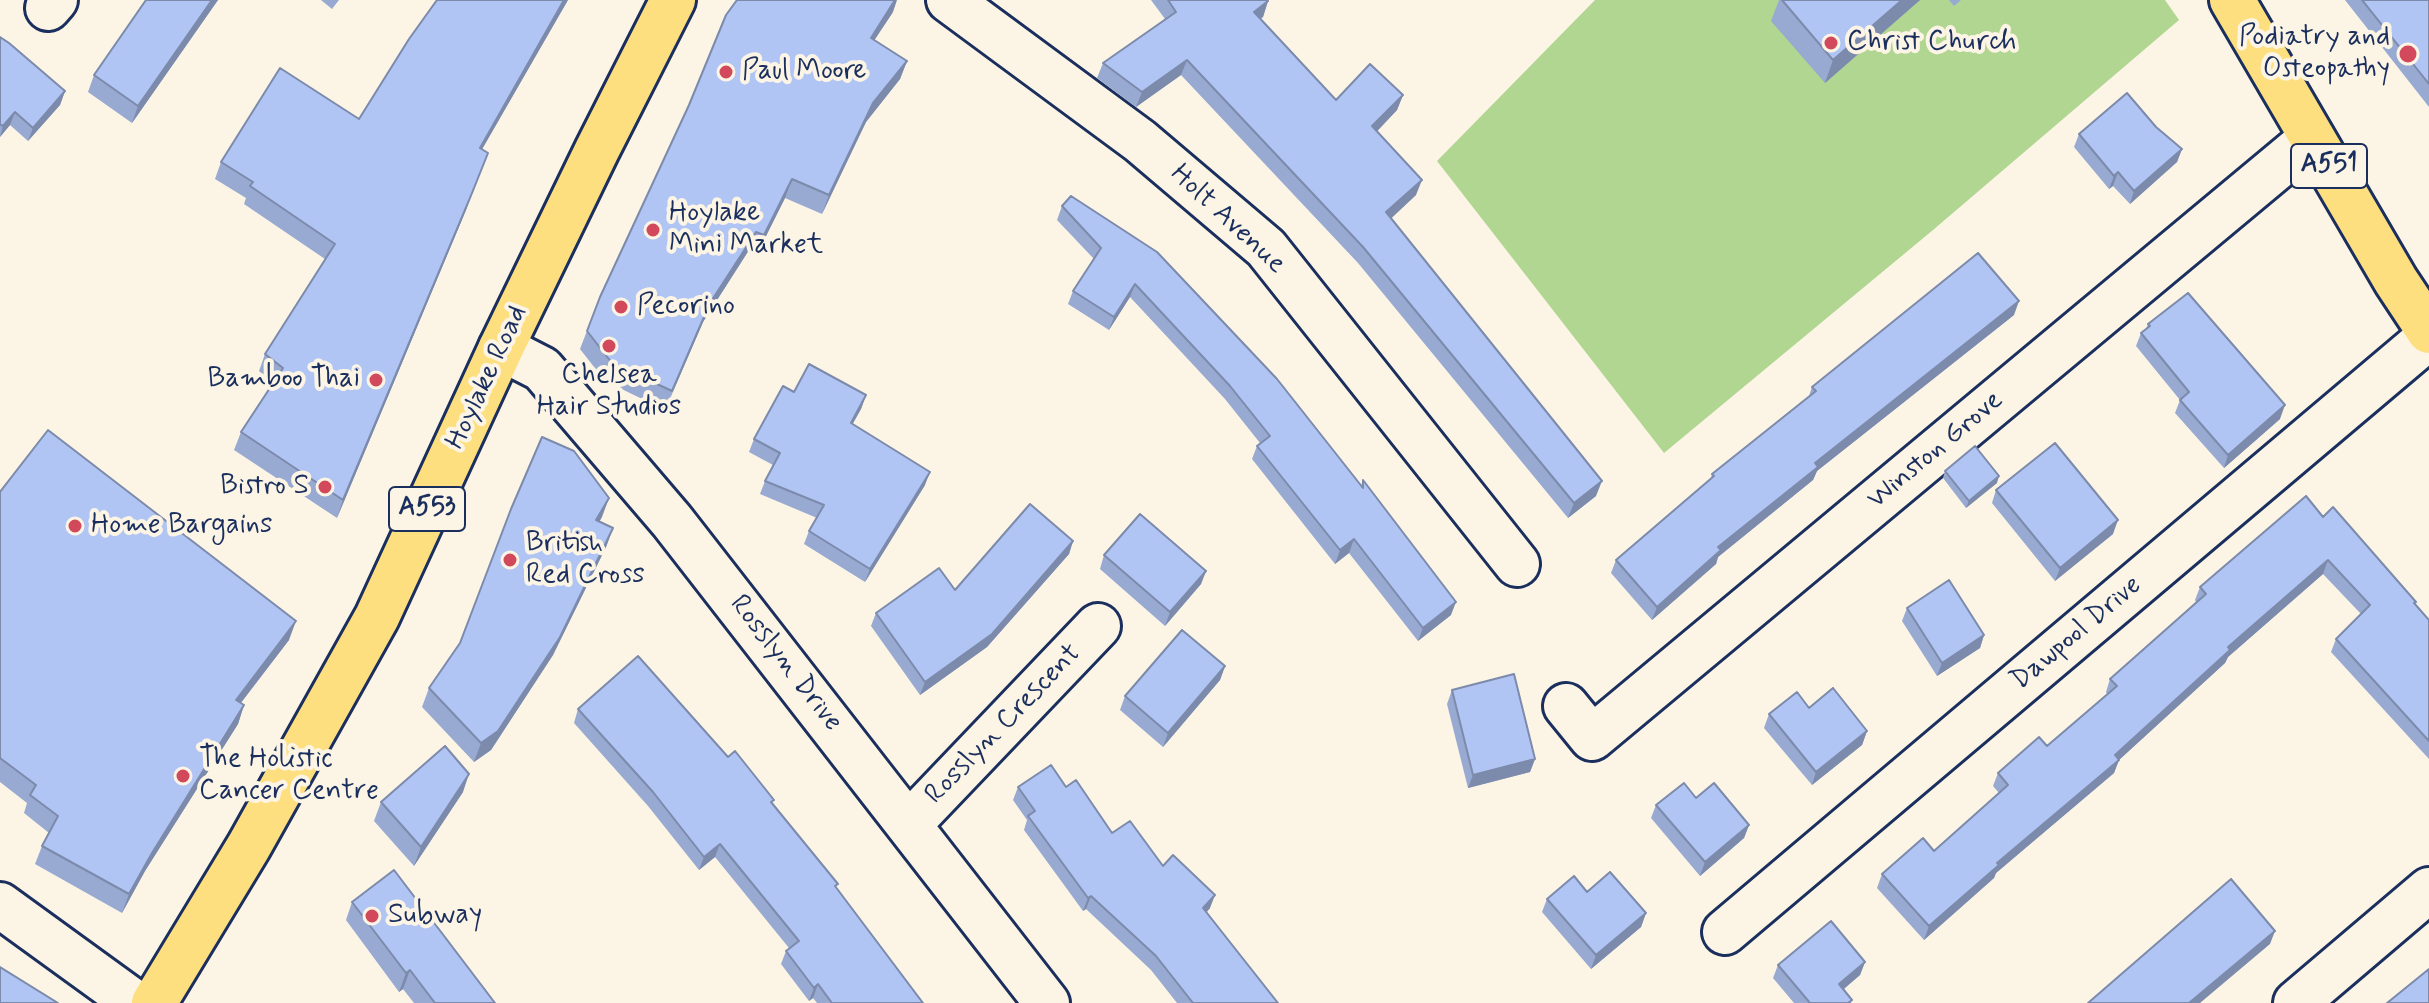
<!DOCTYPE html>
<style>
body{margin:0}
canvas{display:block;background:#fcf5e5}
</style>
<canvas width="2429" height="1003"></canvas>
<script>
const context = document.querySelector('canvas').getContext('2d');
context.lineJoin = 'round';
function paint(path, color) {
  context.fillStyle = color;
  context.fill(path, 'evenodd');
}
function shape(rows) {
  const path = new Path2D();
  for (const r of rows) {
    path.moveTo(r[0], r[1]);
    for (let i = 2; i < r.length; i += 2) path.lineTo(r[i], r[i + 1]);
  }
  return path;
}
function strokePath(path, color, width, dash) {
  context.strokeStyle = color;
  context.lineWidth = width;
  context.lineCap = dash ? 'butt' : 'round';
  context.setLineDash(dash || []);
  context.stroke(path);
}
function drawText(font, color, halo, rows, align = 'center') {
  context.font = font + ' Mynerve,sans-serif';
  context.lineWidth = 8;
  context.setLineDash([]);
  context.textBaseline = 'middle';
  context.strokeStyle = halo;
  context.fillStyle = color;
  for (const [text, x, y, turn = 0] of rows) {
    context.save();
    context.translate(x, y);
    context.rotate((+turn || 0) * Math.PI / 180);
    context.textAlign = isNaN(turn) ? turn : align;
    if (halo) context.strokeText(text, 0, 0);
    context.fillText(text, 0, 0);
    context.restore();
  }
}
paint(shape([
 [1595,0,2165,0,2179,20,1933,230,1664,453,1437,161]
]), '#b0d692');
const minor = shape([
 [949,0,1140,141,1266,248,1517,564],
 [48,8,55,0],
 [501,348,542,369,672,521,1047,1003],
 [1566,706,1592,738,2312,138],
 [910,823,1098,626],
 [0,905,135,1003],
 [1725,932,2429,337],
 [2296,1003,2429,890]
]);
const major = shape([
 [2232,0,2396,281,2429,331],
 [154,1003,249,846,377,617,501,348,597,150,673,0]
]);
strokePath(minor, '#1b2f5e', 50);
strokePath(major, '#1b2f5e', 50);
strokePath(minor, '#fcf5e5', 44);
strokePath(major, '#fedf80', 44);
paint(shape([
 [146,0,218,0,132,123,88,92,94,75],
 [321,0,339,0,332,9],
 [568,0,482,149,466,210,337,518,234,450,241,432,273,383,259,371,265,354,325,259,244,204,246,198,215,179,221,162,359,119],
 [1151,0,1267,0,1268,1,1263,17,1260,19,1336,100,1403,95,1397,110,1377,131,1416,195,1391,218,1596,496,1568,518,1358,263,1181,75,1136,107,1097,78,1103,63,1165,19],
 [1779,0,1920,0,1825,83,1771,21],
 [1949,0,1961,0,1954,6],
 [2345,0,2429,0,2429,107],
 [893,12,874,40,907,61,900,79,866,122,822,214,785,198,757,254,749,250,703,322,665,410,605,381,580,349,600,297],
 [0,37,65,91,60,105,28,141,10,125,0,137],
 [2156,127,2182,149,2177,162,2130,204,2113,186,2109,189,2074,147,2079,134],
 [1062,206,1361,486,1363,480,1451,615,1418,641,1349,553,1335,564,1252,459,1257,446,1260,443,1225,399,1130,297,1109,330,1068,304,1073,291,1094,259,1057,220],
 [2014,315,1817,471,1813,480,1718,557,1716,564,1652,620,1611,573,1616,560,1711,478,1712,474,1809,396,1812,387],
 [2148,324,2280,419,2224,468,2175,413,2180,400,2136,346,2141,333,2146,329],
 [794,392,866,395,861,409,852,424,925,485,865,582,804,544,809,531,817,518,760,494,765,481,773,465,749,452,754,439],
 [1945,471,1997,483,1966,508,1943,478],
 [1996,490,2113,534,2055,581,1992,503],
 [0,492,289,640,241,703,244,705,238,724,145,871,122,913,35,864,42,846,49,833,24,813,27,803,0,782],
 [602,517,599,522,613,528,606,547,553,655,491,750,474,762,422,707,429,688],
 [2323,517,2415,604,2429,620,2429,759,2331,652,2336,639,2361,614,2323,574,2228,657,2225,663,2119,760,2114,773,1996,873,1994,878,1924,940,1877,888,1882,874,1934,851,1999,793,1993,786,1998,773,2047,746,2107,694,2106,692,2110,679,2196,602,2195,600,2200,587],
 [1073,541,1069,554,987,647,920,695,871,626,876,613,955,590],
 [1104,555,1206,571,1201,584,1165,626,1100,569],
 [1907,608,1984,635,1980,648,1937,676,1902,621],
 [1225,666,1220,680,1163,747,1120,710,1125,696],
 [1452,690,1535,759,1530,772,1468,788,1447,704],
 [578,709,728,757,773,804,923,1003,817,1003,813,998,809,1001,781,964,786,951,789,948,715,857,699,870,648,806,574,723],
 [1769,714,1867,731,1862,745,1812,785,1764,728],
 [1018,787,1066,787,1112,833,1163,866,1210,908,1207,912,1278,1003,1177,1003,1151,970,1086,909,1083,911,1024,830,1027,820,1013,800],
 [463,792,414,866,374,821,381,802],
 [1696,798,1749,825,1744,838,1700,876,1651,818,1656,805],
 [1587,892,1646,913,1641,927,1591,969,1542,912,1547,899],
 [352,902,495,1003,414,1003,403,989,399,992,346,920],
 [1865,962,1860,975,1844,989,1852,1000,1851,1003,1794,1003,1773,978,1778,965]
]), '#98a9d2');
paint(shape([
 [212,0,218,0,132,123,138,106],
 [564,0,568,0,473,165,480,148],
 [895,0,897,0,893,12,864,56,871,38],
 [1902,0,1920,0,1825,83,1833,60],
 [1268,1,1263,17,1248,27,1254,12],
 [1187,60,1181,75,1136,107,1142,92],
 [907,61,900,79,866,122,822,214,829,195,873,103],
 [65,91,60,105,28,141,33,128],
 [1403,95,1397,110,1367,142,1372,126],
 [15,112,10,125,0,137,3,126],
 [2182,149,2177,162,2130,204,2134,191],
 [488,153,466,210,337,518,343,500],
 [2118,172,2113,186,2109,189,2114,176],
 [792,179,785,198,757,254,764,235],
 [1422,180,1416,195,1381,228,1386,212],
 [756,232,749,250,703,322,665,410,710,303],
 [1135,284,1130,297,1109,330,1114,317],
 [2019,301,2014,315,1817,471,1813,480,1718,557,1716,564,1652,620,1657,607,1718,547,1815,463],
 [866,395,861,409,846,436,851,423],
 [2285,405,2280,419,2224,468,2228,455],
 [930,472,925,485,865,582,870,569],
 [1999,476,1997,483,1966,508,1969,501],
 [1602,481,1596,496,1568,518,1574,503],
 [609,498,602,517,589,539,596,520],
 [2118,520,2113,534,2055,581,2060,568],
 [613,528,606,547,553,655,491,750,474,762,481,743],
 [1354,539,1349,553,1335,564,1340,550],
 [1073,541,1069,554,987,647,920,695,925,682],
 [2328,560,2323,574,2228,657,2225,663,2119,760,2114,773,1996,873,1994,878,1924,940,1929,926,1997,863,2115,755,2228,647],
 [1206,571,1201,584,1165,626,1170,612],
 [1456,602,1451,615,1418,641,1423,628],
 [296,621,289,640,229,718,236,700],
 [1984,635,1980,648,1937,676,1942,663],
 [1225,666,1220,680,1163,747,1168,733],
 [244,705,238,724,145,871,122,913,129,894,152,853],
 [1867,731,1862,745,1812,785,1816,772],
 [1535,759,1530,772,1468,788,1473,775],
 [469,774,463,792,414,866,421,847],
 [1749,825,1744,838,1700,876,1705,862],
 [720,844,715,857,699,870,704,857],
 [1215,895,1210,908,1198,921,1203,908],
 [1091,896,1086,909,1083,911,1088,898],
 [1646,913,1641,927,1591,969,1596,955],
 [2275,931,2270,944,2200,1003,2189,1003],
 [1865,962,1860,975,1834,997,1839,984],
 [410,970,403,989,399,992,406,973],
 [818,984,813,998,809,1001,814,988]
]), '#7c8aab');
const building = shape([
 [146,0,212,0,138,106,94,75,146,0],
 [437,0,564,0,480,148,488,153,472,193,343,500,241,432,283,368,265,354,335,244,250,186,253,182,221,162,280,68,359,119,409,39,437,0],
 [737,0,895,0,871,38,907,61,873,103,829,195,792,179,764,235,756,232,710,303,672,391,612,363,587,331,600,297,689,105,726,15,737,0],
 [1168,0,1267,0,1268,1,1254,12,1336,100,1370,64,1403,95,1372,126,1422,180,1386,212,1602,481,1574,503,1363,247,1187,60,1142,92,1103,63,1176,12,1168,0],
 [1782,0,1902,0,1833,60,1782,0],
 [2362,0,2429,0,2429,84,2362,0],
 [0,37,9,43,65,91,33,128,15,112,3,126,0,124,0,37],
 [2127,93,2156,127,2182,149,2134,191,2118,172,2114,176,2079,134,2127,93],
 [1071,196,1157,252,1277,379,1363,488,1363,480,1456,602,1423,628,1354,539,1340,550,1257,446,1270,436,1230,386,1135,284,1114,317,1073,291,1101,248,1062,206,1071,196],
 [1978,253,2019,301,1815,463,1818,467,1718,547,1721,550,1657,607,1616,560,1714,476,1712,474,1816,391,1812,387,1978,253],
 [2188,293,2285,405,2228,455,2180,400,2189,392,2141,333,2150,326,2148,324,2188,293],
 [809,364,866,395,851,423,930,472,870,569,809,531,824,505,765,481,780,453,754,439,783,386,794,392,809,364],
 [48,430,296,621,236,700,244,705,152,853,129,894,42,846,58,816,30,795,36,785,0,758,0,492,48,430],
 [542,437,574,451,609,498,596,520,613,528,560,637,498,731,481,743,429,688,460,643,511,509,542,437],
 [2055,443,2118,520,2060,568,1996,490,2055,443],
 [1975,446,1999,476,1969,501,1945,471,1975,446],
 [2306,496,2323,517,2333,507,2416,602,2414,603,2429,620,2429,741,2336,639,2370,605,2328,560,2228,647,2230,650,2115,755,2119,760,1997,863,1999,865,1929,926,1882,874,1923,838,1934,851,2008,785,1998,773,2039,737,2047,746,2117,686,2110,679,2206,594,2200,587,2306,496],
 [1030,504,1073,541,992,634,925,682,876,613,939,568,955,590,1030,504],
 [1140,514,1206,571,1170,612,1104,555,1140,514],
 [1949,580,1984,635,1942,663,1907,608,1949,580],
 [1182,630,1225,666,1168,733,1125,696,1182,630],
 [638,656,728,757,735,751,774,800,771,802,838,884,835,886,923,1003,832,1003,818,984,814,988,786,951,799,941,720,844,704,857,653,792,578,709,638,656],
 [1514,674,1535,759,1473,775,1452,690,1514,674],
 [1833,688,1867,731,1816,772,1769,714,1797,692,1809,708,1833,688],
 [445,746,469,774,421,847,381,802,445,746],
 [1051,765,1066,787,1076,780,1112,833,1130,821,1163,866,1173,855,1215,895,1203,908,1278,1003,1193,1003,1156,956,1091,896,1088,898,1028,816,1035,811,1018,787,1051,765],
 [1684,783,1696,798,1714,783,1749,825,1705,862,1656,805,1684,783],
 [394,870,495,1003,435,1003,410,970,406,973,352,902,394,870],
 [1610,872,1646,913,1596,955,1547,899,1574,876,1587,892,1610,872],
 [2231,879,2275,931,2189,1003,2088,1003,2231,879],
 [1831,921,1865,962,1839,984,1852,1000,1848,1003,1810,1003,1778,965,1831,921],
 [0,967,58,1003,0,1003,0,967],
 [2429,969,2429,1003,2387,1003,2429,969]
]);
paint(building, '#b1c5f4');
strokePath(building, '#7c8aab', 2);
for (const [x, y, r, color] of [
 [1831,43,8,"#d1495b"],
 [2408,54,10,"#d1495b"],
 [726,72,8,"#d1495b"],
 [653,230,8,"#d1495b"],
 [621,307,8,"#d1495b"],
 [609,346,8,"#d1495b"],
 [376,380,8,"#d1495b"],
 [325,487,8,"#d1495b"],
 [75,526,8,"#d1495b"],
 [510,560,8,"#d1495b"],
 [183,776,8,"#d1495b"],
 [372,916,8,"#d1495b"]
]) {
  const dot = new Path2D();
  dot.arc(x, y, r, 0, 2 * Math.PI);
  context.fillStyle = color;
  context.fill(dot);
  strokePath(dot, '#fcf5e5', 3);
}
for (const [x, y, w] of [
 [2329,166,76],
 [427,509,76]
]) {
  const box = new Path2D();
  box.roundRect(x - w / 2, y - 22, w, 44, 6);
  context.fillStyle = '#fcf5e5';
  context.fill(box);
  strokePath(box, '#1b2f5e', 2);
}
drawText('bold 26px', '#1b2f5e', null, [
 ["A551",2329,166],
 ["A553",427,509]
]);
drawText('28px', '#1b2f5e', '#fcf5e5', [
 ["Podiatry and",2390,38,"right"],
 ["Osteopathy",2390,70,"right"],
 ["Christ Church",1847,43],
 ["Paul Moore",742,72],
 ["Hoylake",669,214],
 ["Mini Market",669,246],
 ["Pecorino",637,307],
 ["Chelsea",609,376,"center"],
 ["Hair Studios",609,408,"center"],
 ["Bamboo Thai",360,380,"right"],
 ["Bistro S",309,487,"right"],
 ["Home Bargains",91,526],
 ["British",526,544],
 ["Red Cross",526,576],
 ["The Holistic",199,760],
 ["Cancer Centre",199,792],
 ["Subway",388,916]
], 'left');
drawText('28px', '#1b2f5e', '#fcf5e5', [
 ["Holt Avenue",1227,220,43],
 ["Hoylake Road",488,378,-65],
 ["Winston Grove",1936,451,-40],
 ["Dawpool Drive",2077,634,-40],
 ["Rosslyn Drive",785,664,52],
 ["Rosslyn Crescent",1004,725,-46]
]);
</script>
